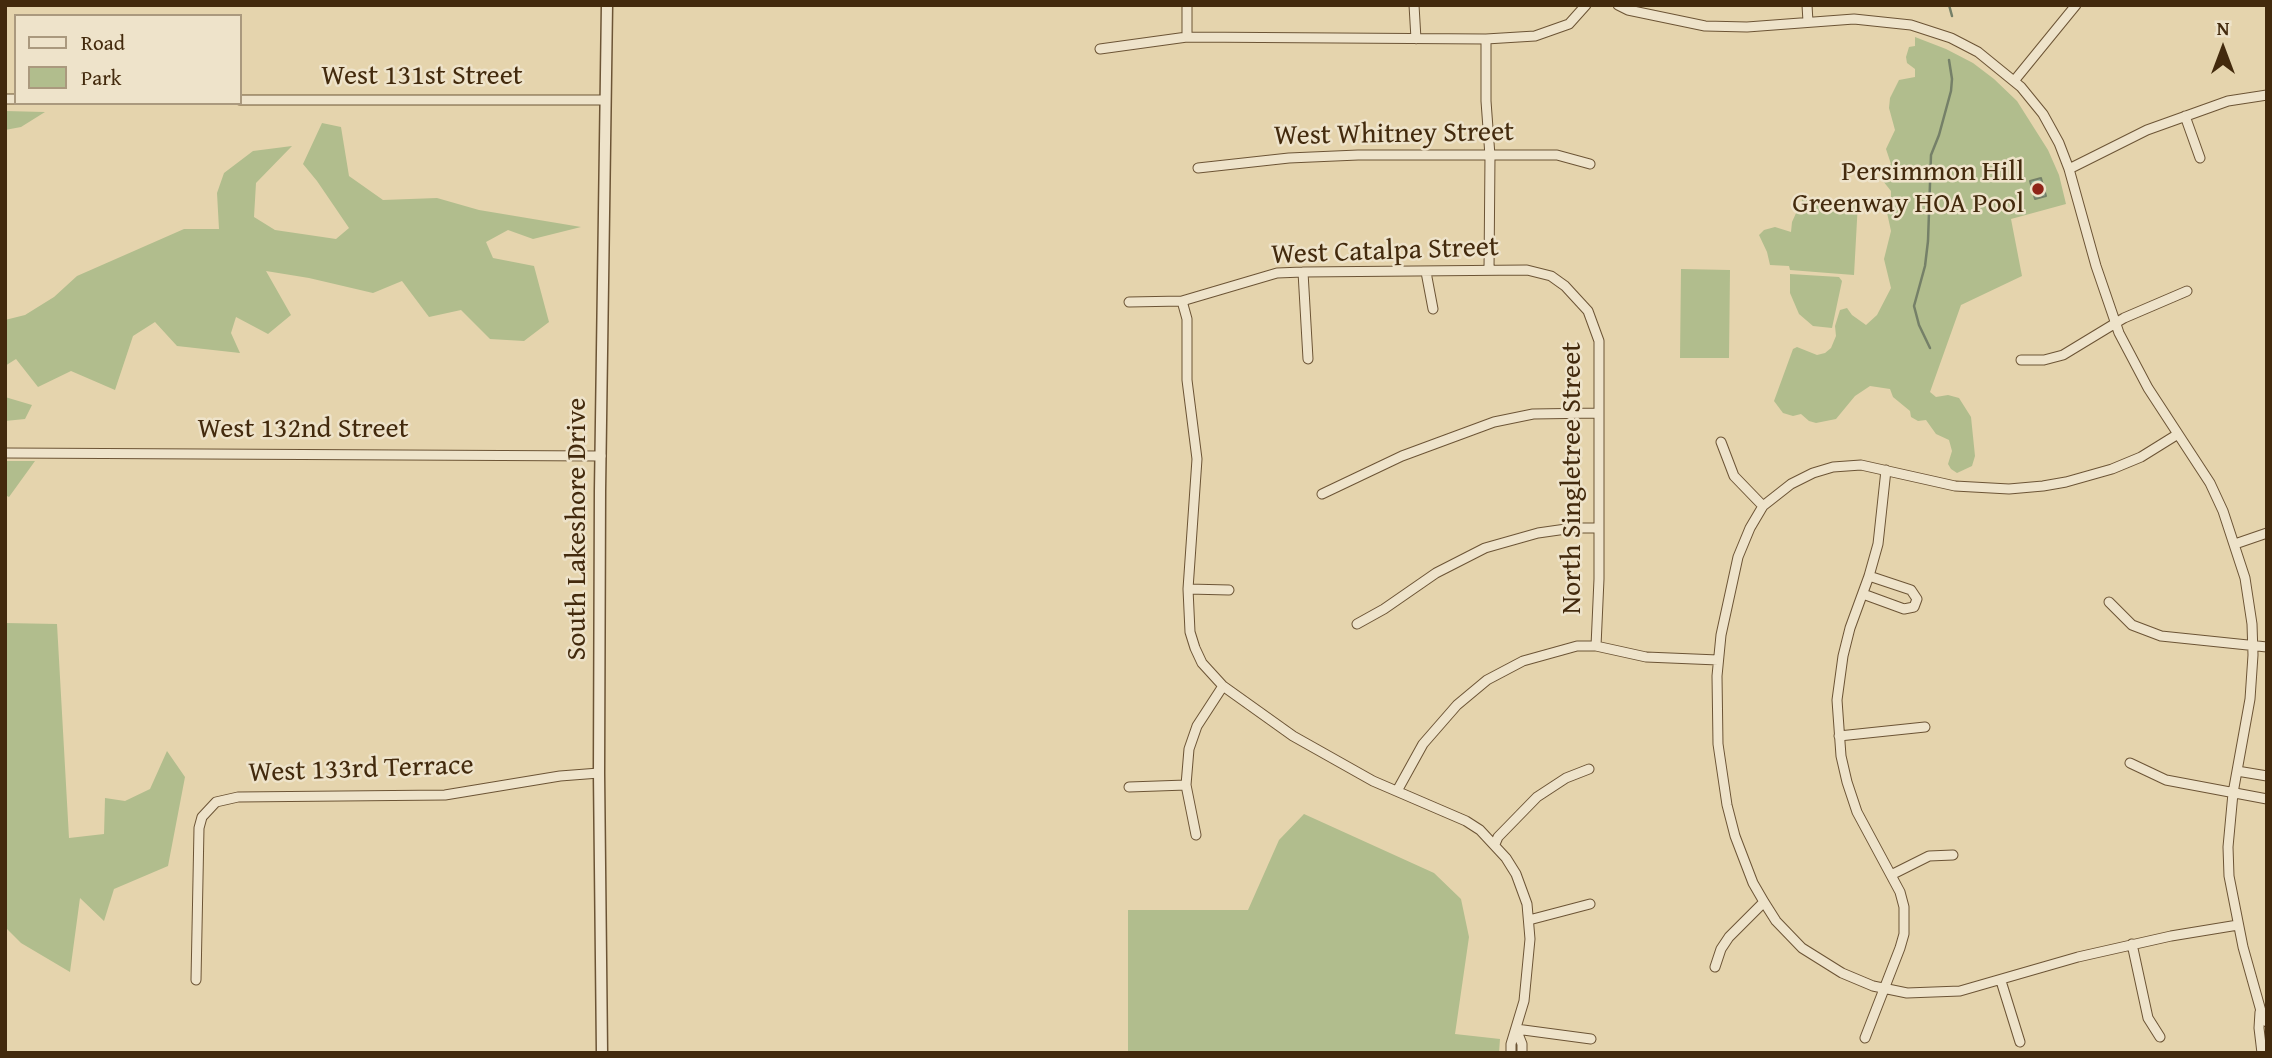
<!DOCTYPE html>
<style>
body{margin:0}
#map{position:relative;width:2272px;height:1058px;overflow:hidden;background:#e5d4ad;font-family:"Gentium Book Plus",serif}
canvas{display:block}
.frame{position:absolute;inset:0;border:7px solid #432a0d;pointer-events:none}
.legend{position:absolute;left:14px;top:14px;width:228px;height:91px;box-sizing:border-box;background:#eee3ca;border:2px solid #aa997e;margin:0;padding:9px 12px;list-style:none;font-size:21px;color:#432a0d}
.legend li{display:flex;align-items:center;gap:14px;height:35px}
.legend b{width:35px;border:2px solid #aa997e}
.north{position:absolute;left:2188px;top:14px;width:70px;height:70px;-webkit-text-stroke:5px #eee3ca;paint-order:stroke;rotate:0deg;font-size:19px;font-weight:700;line-height:28px;text-align:center;color:#432a0d}
.north::after{content:'';display:block;margin:auto;width:24px;height:32px;background:#432a0d;clip-path:polygon(50% 0,100% 100%,50% 72%,0 100%)}
</style>
<div id="map">
<canvas width="2272" height="1058"></canvas>
<div class="frame"></div>
<ul class="legend">
<li><b style="height:9px;background:#eee3ca"></b>Road</li>
<li><b style="height:19px;background:#b1bd8d"></b>Park</li>
</ul>
<div class="north">N</div>
</div>
<script>
const context = document.querySelector('canvas').getContext('2d');
context.lineJoin = 'round';
function paint(path, color) {
  context.fillStyle = color;
  context.fill(path, 'evenodd');
}
function shape(rows) {
  const path = new Path2D();
  for (const r of rows) {
    path.moveTo(r[0], r[1]);
    for (let i = 2; i < r.length; i += 2) path.lineTo(r[i], r[i + 1]);
  }
  return path;
}
function strokePath(path, color, width, dash) {
  context.strokeStyle = color;
  context.lineWidth = width;
  context.lineCap = dash ? 'butt' : 'round';
  context.setLineDash(dash || []);
  context.stroke(path);
}
function drawText(font, color, halo, rows, align = 'center') {
  context.font = font + ' "Gentium Book Plus",serif';
  context.lineWidth = 5;
  context.setLineDash([]);
  context.textBaseline = 'middle';
  context.strokeStyle = halo;
  context.fillStyle = color;
  for (const [text, x, y, turn = 0] of rows) {
    context.save();
    context.translate(x, y);
    context.rotate((+turn || 0) * Math.PI / 180);
    context.textAlign = isNaN(turn) ? turn : align;
    if (halo) context.strokeText(text, 0, 0);
    context.fillText(text, 0, 0);
    context.restore();
  }
}
paint(shape([
 [1915,37,1946,49,1973,63,1994,79,2017,101,2048,150,2059,175,2066,204,2011,219,2022,276,1961,305,1930,392,1936,397,1948,395,1959,398,1971,417,1975,456,1972,466,1957,473,1951,469,1948,464,1952,451,1949,440,1936,434,1926,420,1918,421,1911,417,1910,411,1893,397,1890,389,1870,386,1855,396,1836,419,1816,423,1809,421,1801,414,1793,416,1783,413,1774,401,1793,349,1797,347,1817,355,1825,353,1831,348,1836,336,1835,326,1840,310,1847,308,1852,315,1866,325,1877,315,1891,288,1884,259,1891,231,1886,208,1891,197,1891,191,1883,181,1884,171,1891,164,1886,149,1895,130,1889,108,1890,98,1899,80,1915,77,1915,69,1907,63,1906,57,1909,47,1915,46],
 [5,111,45,112,21,127,5,130],
 [322,123,341,127,349,176,383,200,437,198,479,210,581,227,533,239,508,230,486,242,493,258,534,266,549,322,524,341,490,339,461,310,429,317,402,281,373,293,309,278,266,271,291,315,268,334,236,317,231,333,240,353,177,346,155,322,133,336,115,390,71,371,38,387,16,359,5,366,5,320,25,315,54,297,77,276,184,229,219,229,217,193,224,173,253,151,292,146,256,183,254,217,275,230,336,239,349,228,317,181,303,164],
 [1802,199,1858,202,1854,275,1790,270,1789,266,1770,265,1767,252,1759,235,1764,230,1775,227,1791,232,1792,222,1797,211,1801,210],
 [1681,269,1730,270,1729,358,1680,358],
 [1790,274,1839,277,1842,281,1832,328,1813,326,1799,314,1790,293],
 [5,397,32,405,25,419,5,421],
 [5,461,35,461,9,497,5,495],
 [5,623,57,624,69,838,104,834,105,798,125,801,150,789,167,751,185,777,168,866,114,889,104,921,80,898,70,972,21,943,5,927],
 [1304,814,1434,873,1461,899,1469,937,1455,1034,1500,1039,1499,1053,1128,1053,1128,910,1248,910,1279,840]
]), '#b1bd8d');
const water = shape([
 [2041,178,2046,196,2035,199,2030,181,2041,178]
]);
paint(water, '#97b9a5');
strokePath(water, '#758068', 2);
strokePath(shape([
 [1949,5,1952,16],
 [1930,348,1919,325,1914,306,1925,266,1928,241,1931,155,1939,135,1951,91,1952,79,1949,60]
]), '#758068', 2.5);
const minor = shape([
 [1414,5,1416,39],
 [1618,5,1628,10,1705,26,1747,27,1854,19,1911,25,1951,38,1978,52,2021,87,2043,114,2059,143,2069,169,2096,266,2119,333,2148,388,2210,483,2223,511,2245,578,2252,624,2253,655,2250,699,2233,793,2228,847,2229,876,2243,947,2261,1011,2267,1022],
 [1807,5,1808,22],
 [1187,37,1187,5],
 [1486,39,1486,101,1490,156,1489,270],
 [1100,49,1187,37,1486,39,1535,36,1569,24,1586,5],
 [2014,81,2076,5],
 [5,99,16,99],
 [240,100,605,100],
 [2185,116,2200,158],
 [1198,168,1289,158,1358,155,1557,155,1590,164],
 [2069,169,2147,130,2228,101,2267,95],
 [1303,272,1308,359],
 [1426,272,1433,309],
 [1182,301,1187,319,1187,380,1197,459,1188,589,1190,632,1195,648,1202,663,1223,686,1293,736,1373,781,1466,821,1480,830,1506,858,1516,874,1527,904,1530,939,1524,1001,1511,1044,1511,1053],
 [1129,302,1182,301,1277,273,1303,272,1527,270,1551,276,1565,286,1588,311,1599,341,1599,579,1596,646],
 [2021,360,2044,360,2063,355,2124,318,2187,291],
 [2178,434,2141,457,2112,469,2066,482,2043,486,2009,489,1955,486,1861,465,1833,467,1813,473,1791,484,1763,506,1750,528,1738,557,1721,635,1717,676,1718,744,1727,805,1735,836,1753,883,1764,902,1776,921,1802,948,1842,973,1873,986,1907,993,1960,991,2078,957,2171,936,2238,925],
 [1721,442,1734,476,1763,506],
 [5,453,601,456],
 [1322,494,1402,456,1494,422,1533,414,1598,413],
 [2235,544,2267,533],
 [1188,589,1229,590],
 [1863,594,1904,609,1914,607,1917,599,1911,590,1869,576],
 [2109,602,2132,625,2161,636,2267,647],
 [1357,624,1384,609,1436,573,1485,548,1538,533,1573,528,1599,528],
 [1839,736,1925,727],
 [2130,763,2166,780,2267,799],
 [2237,771,2267,776],
 [1129,787,1186,785],
 [1397,791,1423,744,1457,705,1487,680,1523,661,1577,646,1596,646,1646,657,1718,660],
 [1196,835,1186,785,1189,749,1197,726,1223,686],
 [1495,844,1498,837,1537,797,1566,778,1589,769],
 [1891,875,1929,856,1953,855],
 [1529,920,1590,904],
 [2132,944,2148,1018,2160,1037],
 [1715,967,1721,949,1729,937,1764,902],
 [196,980,199,828,202,817,216,802,238,797,445,795,560,776,599,773],
 [2001,981,2020,1042],
 [2260,1012,2259,1028,2262,1053],
 [1516,1029,1591,1039],
 [1516,1029,1522,1044,1522,1053],
 [1865,1038,1900,948,1904,934,1904,907,1900,892,1857,812,1847,782,1841,756,1837,700,1843,656,1850,628,1869,576,1878,544,1886,470]
]);
const tertiary = shape([
 [602,1053,599,773,600,490,607,5]
]);
strokePath(minor, '#6c5435', 11);
strokePath(tertiary, '#6c5435', 13);
strokePath(minor, '#eee3ca', 9);
strokePath(tertiary, '#eee3ca', 10);
for (const [x, y, r, color] of [
 [2038,189,7,"#8f2418"]
]) {
  const dot = new Path2D();
  dot.arc(x, y, r, 0, 2 * Math.PI);
  context.fillStyle = color;
  context.fill(dot);
  strokePath(dot, '#eee3ca', 2.5);
}
drawText('28px', '#432a0d', '#eee3ca', [
 ["West 131st Street",422,77],
 ["West Whitney Street",1394,135,-1],
 ["West Catalpa Street",1385,252,-2],
 ["West 132nd Street",303,430],
 ["North Singletree Street",1573,478,-90],
 ["South Lakeshore Drive",578,529,-90],
 ["West 133rd Terrace",361,770,-2]
]);
drawText('28px', '#432a0d', '#eee3ca', [
 ["Persimmon Hill",2024,173],
 ["Greenway HOA Pool",2024,205]
], 'right');
</script>
